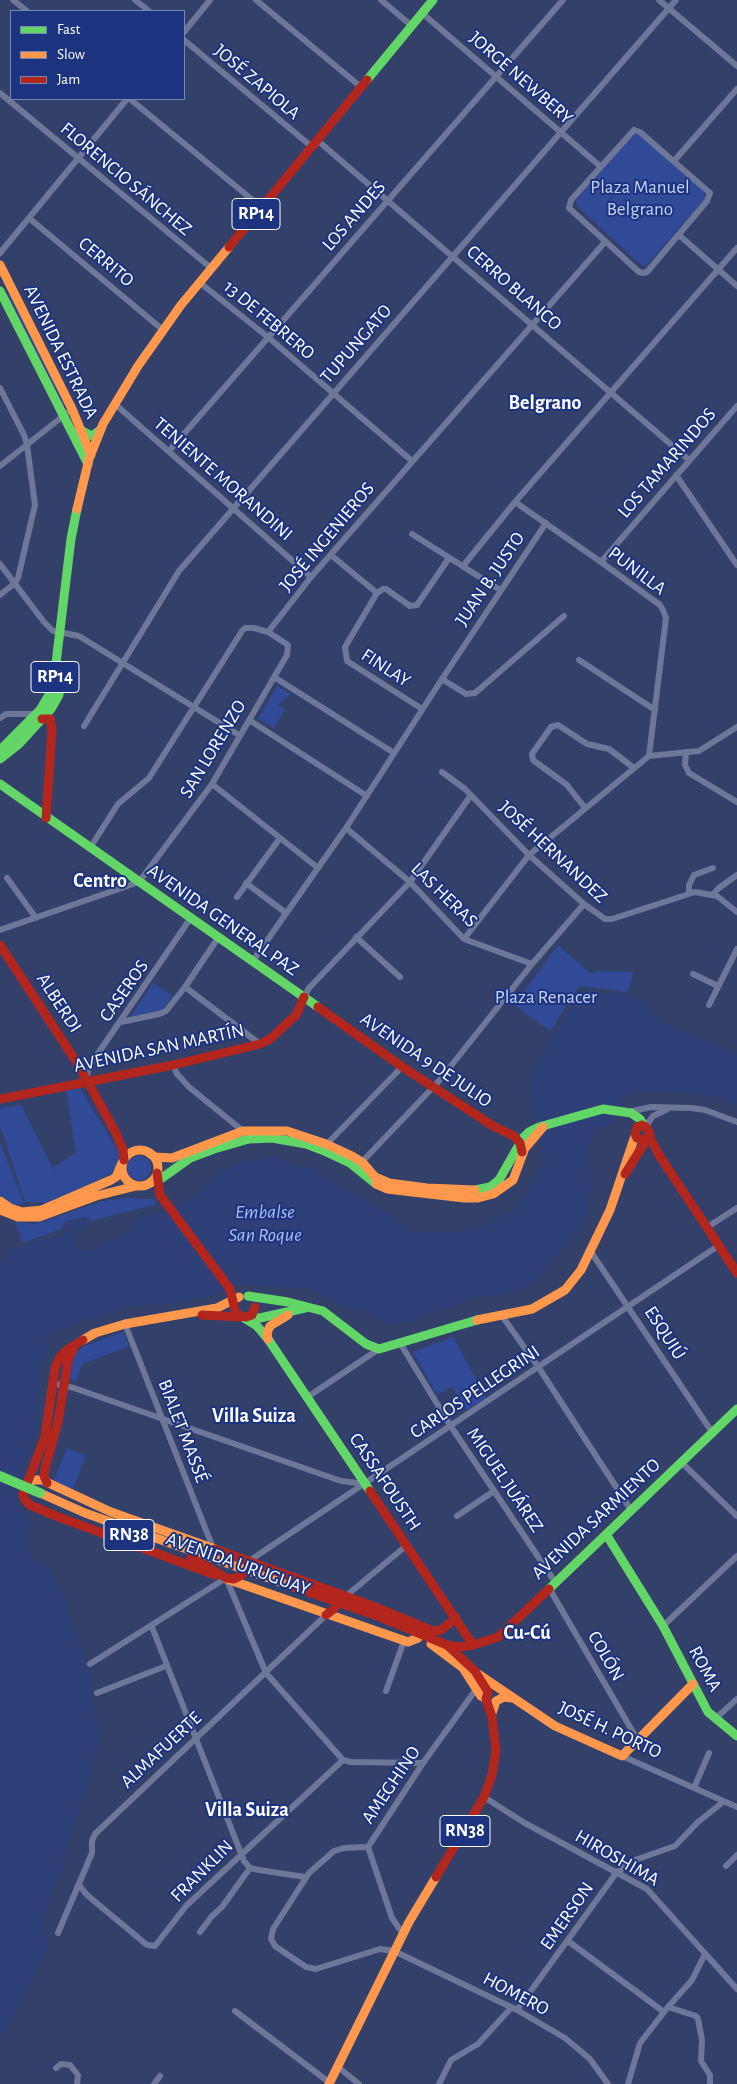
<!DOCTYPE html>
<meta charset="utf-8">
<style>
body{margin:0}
#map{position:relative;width:737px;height:2084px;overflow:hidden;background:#33406a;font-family:"Alegreya Sans",sans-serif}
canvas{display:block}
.legend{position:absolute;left:10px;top:10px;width:175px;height:90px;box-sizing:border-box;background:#1c3480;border:1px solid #7785b3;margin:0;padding:6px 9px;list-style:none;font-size:15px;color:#fff}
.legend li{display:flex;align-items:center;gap:10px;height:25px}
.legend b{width:25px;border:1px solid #7785b3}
</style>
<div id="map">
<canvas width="737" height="2084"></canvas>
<ul class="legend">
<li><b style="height:6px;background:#63d668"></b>Fast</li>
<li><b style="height:6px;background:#ff974d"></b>Slow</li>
<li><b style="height:6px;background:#b3261e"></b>Jam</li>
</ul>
</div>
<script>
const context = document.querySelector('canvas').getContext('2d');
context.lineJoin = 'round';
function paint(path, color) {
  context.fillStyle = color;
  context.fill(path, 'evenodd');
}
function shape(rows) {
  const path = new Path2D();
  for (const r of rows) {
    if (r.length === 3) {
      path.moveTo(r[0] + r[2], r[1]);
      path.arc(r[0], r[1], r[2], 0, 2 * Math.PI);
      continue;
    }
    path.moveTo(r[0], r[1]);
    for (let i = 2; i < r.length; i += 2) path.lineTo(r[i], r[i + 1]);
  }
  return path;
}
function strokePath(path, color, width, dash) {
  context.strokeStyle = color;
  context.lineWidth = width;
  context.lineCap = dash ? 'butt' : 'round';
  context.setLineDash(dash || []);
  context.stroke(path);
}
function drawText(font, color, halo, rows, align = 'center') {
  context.font = font + ' "Alegreya Sans",sans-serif';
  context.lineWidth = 4;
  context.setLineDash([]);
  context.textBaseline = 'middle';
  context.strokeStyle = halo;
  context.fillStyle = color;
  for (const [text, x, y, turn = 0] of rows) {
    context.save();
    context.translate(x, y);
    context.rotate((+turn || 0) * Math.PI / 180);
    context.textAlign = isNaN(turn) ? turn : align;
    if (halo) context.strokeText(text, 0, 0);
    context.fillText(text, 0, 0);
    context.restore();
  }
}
paint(shape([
 [632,134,639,134,704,191,705,198,646,266,642,266,577,206,576,200],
 [7,294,10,295,66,405,65,406,63,406,5,295],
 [277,686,291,694,277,705,285,709,274,728,258,719],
 [558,945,590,973,599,971,633,972,628,992,579,986,550,1031,514,1005],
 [153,983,173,996,162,1009,155,1012,130,1017],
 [80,1088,118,1151,119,1163,112,1173,67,1196,46,1203,25,1202,0,1126,0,1108,21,1105,62,1186,53,1167,76,1153,66,1091],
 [0,1142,24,1204,13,1205,0,1195],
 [139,1168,12],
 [125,1198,154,1199,157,1204,90,1221,89,1217,65,1222,61,1229,23,1243,15,1222,36,1224,100,1202],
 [123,1332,129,1346,82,1364,77,1380,74,1381,69,1376,75,1352,85,1346],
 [453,1337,486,1398,466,1410,453,1386,437,1395,413,1352],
 [67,1448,86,1456,73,1490,53,1483]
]), '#304a97');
paint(shape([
 [582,992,603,994,624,993,645,1001,660,1022,721,1046,737,1054,737,1104,719,1098,687,1092,644,1091,634,1092,620,1100,613,1119,610,1124,596,1128,585,1149,585,1162,593,1174,585,1216,579,1229,553,1257,551,1262,541,1274,525,1286,508,1293,470,1298,410,1322,386,1324,365,1312,345,1306,308,1288,236,1285,220,1291,217,1294,172,1303,127,1306,90,1320,83,1320,48,1336,46,1355,37,1370,40,1396,38,1400,39,1404,43,1405,22,1476,13,1499,30,1520,27,1535,30,1558,44,1563,52,1569,52,1579,67,1601,70,1625,78,1637,90,1669,91,1701,102,1735,64,1856,62,1874,56,1878,41,1925,46,1936,46,1948,37,1970,0,2038,0,1259,3,1261,7,1259,8,1252,32,1242,67,1234,67,1221,85,1216,88,1223,85,1227,77,1230,75,1234,74,1248,79,1252,85,1249,92,1250,121,1234,130,1233,133,1227,130,1221,183,1203,221,1172,243,1161,252,1161,266,1157,273,1157,297,1167,312,1167,317,1172,386,1212,395,1221,405,1227,405,1231,450,1233,478,1228,491,1222,501,1215,511,1212,520,1203,532,1184,545,1157,535,1122,529,1087,531,1077,551,1038]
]), '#2e4077');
strokePath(shape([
 [13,0,27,11],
 [135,0,149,11],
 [256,0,361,87],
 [381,0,412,26],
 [659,0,737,66],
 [422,13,600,166],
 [184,32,210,0],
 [184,40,312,147],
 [0,93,211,268],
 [130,99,261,207],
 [634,130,640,132,710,193,707,201,647,272,643,273,639,272,569,208,571,200,634,130],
 [317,140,689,460],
 [674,161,737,89],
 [29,218,163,330],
 [679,235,737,286],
 [0,253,127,99],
 [199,282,269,338,412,461],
 [0,388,24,435,27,445,35,505,18,578,15,583,0,595],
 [116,405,311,577],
 [169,451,563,0],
 [0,466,72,409],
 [676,475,737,565],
 [515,502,601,562,660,605,663,610,666,618,649,756],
 [412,534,500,590],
 [331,555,377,593,345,647,347,661,422,709],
 [601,562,737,406],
 [0,564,44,622,53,631,79,636,239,735],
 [463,566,515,502,737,248],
 [377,593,383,589,386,589,410,606,417,605,449,558],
 [268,632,311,577,605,242],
 [579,660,655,710],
 [274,677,394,753],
 [442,679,466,694,475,693,564,616],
 [0,718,6,714,35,714],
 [249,720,367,796],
 [84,726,179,571,676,0],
 [686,752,685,765,689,773,737,802],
 [442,772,465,789,529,855,584,904,605,919,612,919,695,892,717,896,737,912],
 [212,784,318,868],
 [585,808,567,785,533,760,532,754,551,727,558,725,587,744,609,749,634,768],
 [346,828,410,882,464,939,532,964],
 [7,878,36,918],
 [246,883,286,913],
 [689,893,689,885,694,875,713,868],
 [713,894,719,888,737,875],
 [237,897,280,838],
 [0,930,139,882,212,784,287,655,288,645,268,632,254,628,245,628,242,631,149,778,118,804,90,848],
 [356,937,400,977],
 [464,939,529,855,649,756,699,751,737,727],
 [252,962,346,828,442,679,546,523],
 [693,974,718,986],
 [185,987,260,1044],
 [304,997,309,988,410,882,471,795],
 [709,1005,737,949],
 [121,1022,159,1014,166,1011,185,987,218,938],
 [173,1065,177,1074,189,1087,243,1131,242,1140],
 [87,1079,88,1068,190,919],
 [628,1112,651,1107,691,1108,705,1110,737,1122],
 [648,1128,648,1123,653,1116,668,1109],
 [324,1147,397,1072,401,1066],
 [359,1165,439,1081,532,964,584,904],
 [706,1228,737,1208],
 [591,1252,712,1432],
 [502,1316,539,1368,631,1510],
 [125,1324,213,1548],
 [400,1343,450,1425,555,1582],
 [53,1383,74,1388,341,1481,365,1484],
 [306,1398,379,1349],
 [681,1462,737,1516],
 [457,1516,494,1491],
 [249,1561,718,1246],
 [549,1588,637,1739],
 [346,1596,407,1545],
 [663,1626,737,1556],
 [152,1627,244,1861,250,1868,259,1870,305,1877],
 [90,1664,226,1578,266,1673,343,1760,351,1762,423,1763],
 [386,1691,404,1641],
 [97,1693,166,1666],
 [715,1719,737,1699],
 [622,1756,737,1807],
 [694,1788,709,1753],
 [484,1797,523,1822,647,1889,737,1989],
 [368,1847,344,1848,334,1851,309,1873,273,1929,271,1939,275,1946,306,1967,316,1969,380,1949,394,1951,517,2010,565,2038,590,2059,608,2084],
 [726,1866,737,1855],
 [79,1885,87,1895,147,1945,155,1946,186,1906,343,1760],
 [200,1932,212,1916,222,1907,250,1868],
 [58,1933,92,1853,92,1841,95,1834,326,1615],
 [403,1934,392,1918,368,1847,423,1763,477,1688],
 [568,1941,664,2012],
 [668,2007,696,2016,698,2019,702,2040,701,2061,710,2075,710,2084],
 [517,2010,617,1872,635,1860,675,1846,698,1822,723,1802],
 [235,2011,330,2083],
 [338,2067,359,2084],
 [56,2068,61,2064,70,2065,78,2075,77,2084],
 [154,2084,160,2076],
 [439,2084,451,2060,478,2044,511,2008],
 [628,2084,640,2043,668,2007,692,1980,705,1954]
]), '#6e7798', 6);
strokePath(shape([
 [367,80,433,0],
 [0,291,88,464],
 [80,430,92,436,100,430],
 [0,750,40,710,53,688,71,539,77,509],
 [0,759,19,744,51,709,59,695,61,676],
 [0,784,318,1007],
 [150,1183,162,1178,190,1158,214,1149,249,1139,272,1138,306,1144,322,1150,350,1163,376,1184],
 [475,1190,490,1187,499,1180,523,1138,529,1132,539,1127,603,1109,631,1113,640,1119,644,1126],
 [248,1296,288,1302,323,1311,366,1344,379,1349,477,1320],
 [247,1317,260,1318,305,1308],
 [244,1318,257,1326,268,1339,370,1491],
 [606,1534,663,1626,708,1712,737,1736],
 [549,1589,737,1409]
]), '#63d668', 9);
strokePath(shape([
 [0,265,72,409,91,455],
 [77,509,89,459,103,424,138,366,181,305,229,247],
 [140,1168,18],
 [149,1153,155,1157,172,1158,243,1131,287,1131,326,1144,352,1156,362,1162,375,1177,389,1183,427,1188,475,1190],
 [376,1184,387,1189,464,1198,478,1198,493,1194,513,1180,525,1148,543,1127],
 [0,1201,10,1208,22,1212,42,1210,111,1180,116,1177,122,1163],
 [0,1210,18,1217,39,1217,96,1196,136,1186],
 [477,1320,532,1309,565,1290,581,1270,610,1210,635,1136],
 [268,1339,267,1333,270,1326,288,1315],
 [83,1340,95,1333,125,1324,217,1308,239,1297],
 [27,1485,32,1480,42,1480,111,1512,215,1549],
 [40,1493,85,1513,294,1587],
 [227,1579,408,1642,418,1638],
 [431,1644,463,1668,481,1696,486,1699],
 [478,1674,555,1726,622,1756,693,1684],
 [492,1713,496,1701,504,1697,512,1698],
 [329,2084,409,1922,436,1877]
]), '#ff974d', 9);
strokePath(shape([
 [229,247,367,80],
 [42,719,50,719,52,729,46,818],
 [0,945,79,1066,116,1133,123,1150,124,1160],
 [318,1007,401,1066,493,1126,514,1136,520,1143,522,1152],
 [0,1099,173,1065,260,1044,270,1039,296,1015,304,997],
 [649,1136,659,1155,737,1273],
 [157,1173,160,1195,230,1289,236,1314,246,1317,252,1315,255,1307],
 [625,1174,642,1147,648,1137,650,1134,646,1127,642,1125,637,1127,635,1134,637,1138,643,1140,648,1138],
 [202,1315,241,1317],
 [83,1340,68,1349,60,1357,55,1368,45,1437,23,1494,25,1500,30,1505,56,1516,215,1575],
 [47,1483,44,1476,45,1468,58,1422,68,1360,74,1347],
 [370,1491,473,1645,498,1637,549,1589],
 [215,1549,370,1605,433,1631,441,1630,456,1618],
 [191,1557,226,1578,234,1579,242,1575],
 [294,1587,380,1617,447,1645,475,1671,488,1692,486,1699,492,1717,496,1750,492,1775,484,1797,436,1877],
 [326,1615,335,1608],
 [447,1645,460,1647,473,1645]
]), '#b3261e', 9);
strokePath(shape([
 [0,1476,40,1493]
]), '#63d668', 10);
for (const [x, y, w] of [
 [256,214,48],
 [55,677,48],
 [129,1535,50],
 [465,1831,50]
]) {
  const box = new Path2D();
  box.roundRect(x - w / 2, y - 15.5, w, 31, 4);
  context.fillStyle = '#1c3480';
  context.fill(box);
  strokePath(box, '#fff', 1);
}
drawText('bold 18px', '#fff', null, [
 ["RP14",256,214],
 ["RP14",55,677],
 ["RN38",129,1535],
 ["RN38",465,1831]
]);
drawText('19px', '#fff', '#1c3480', [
 ["JORGE NEWBERY",521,78,41],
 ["JOSÉ ZAPIOLA",257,82,40],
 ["FLORENCIO SÁNCHEZ",126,179,40],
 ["LOS ANDES",354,216,-49],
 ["CERRITO",106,262,40],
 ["CERRO BLANCO",514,288,41],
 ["13 DE FEBRERO",269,320,40],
 ["TUPUNGATO",356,344,-49],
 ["AVENIDA ESTRADA",61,352,64],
 ["LOS TAMARINDOS",667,463,-49],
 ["TENIENTE MORANDINI",223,479,41],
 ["JOSÉ INGENIEROS",327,537,-50],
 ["PUNILLA",637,571,37],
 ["JUAN B. JUSTO",490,579,-56],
 ["FINLAY",386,668,33],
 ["SAN LORENZO",213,749,-59],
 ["JOSÉ HERNANDEZ",553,852,43],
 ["LAS HERAS",444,895,44],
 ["AVENIDA GENERAL PAZ",223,920,35],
 ["CASEROS",124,991,-55],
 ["ALBERDI",59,1003,57],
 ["AVENIDA SAN MARTÍN",159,1048,-12],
 ["AVENIDA 9 DE JULIO",426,1060,34],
 ["ESQUIÚ",665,1333,57],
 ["CARLOS PELLEGRINI",475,1392,-34],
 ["BIALET MASSÉ",183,1431,69],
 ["MIGUEL JUÁREZ",505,1480,56],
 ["CASSAFOUSTH",385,1482,56],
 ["AVENIDA SARMIENTO",596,1519,-43],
 ["AVENIDA URUGUAY",238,1564,20],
 ["COLÓN",606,1656,60],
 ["ROMA",705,1669,62],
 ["JOSÉ H. PORTO",610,1730,25],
 ["ALMAFUERTE",161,1750,-43],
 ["AMEGHINO",391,1785,-56],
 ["HIROSHIMA",617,1858,30],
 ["FRANKLIN",202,1871,-45],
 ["EMERSON",567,1916,-55],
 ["HOMERO",516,1994,28]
]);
drawText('19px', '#c4d1f7', '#1c3480', [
 ["Plaza Manuel",640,187],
 ["Belgrano",640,209],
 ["Plaza Renacer",546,997]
]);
drawText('bold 20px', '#fff', '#1c3480', [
 ["Belgrano",545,403],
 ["Centro",100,881],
 ["Villa Suiza",254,1416],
 ["Cu-Cú",527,1633],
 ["Villa Suiza",247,1810]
]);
drawText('italic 20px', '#abbdf1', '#1c3480', [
 ["Embalse",265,1212],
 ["San Roque",265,1235]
]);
</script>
